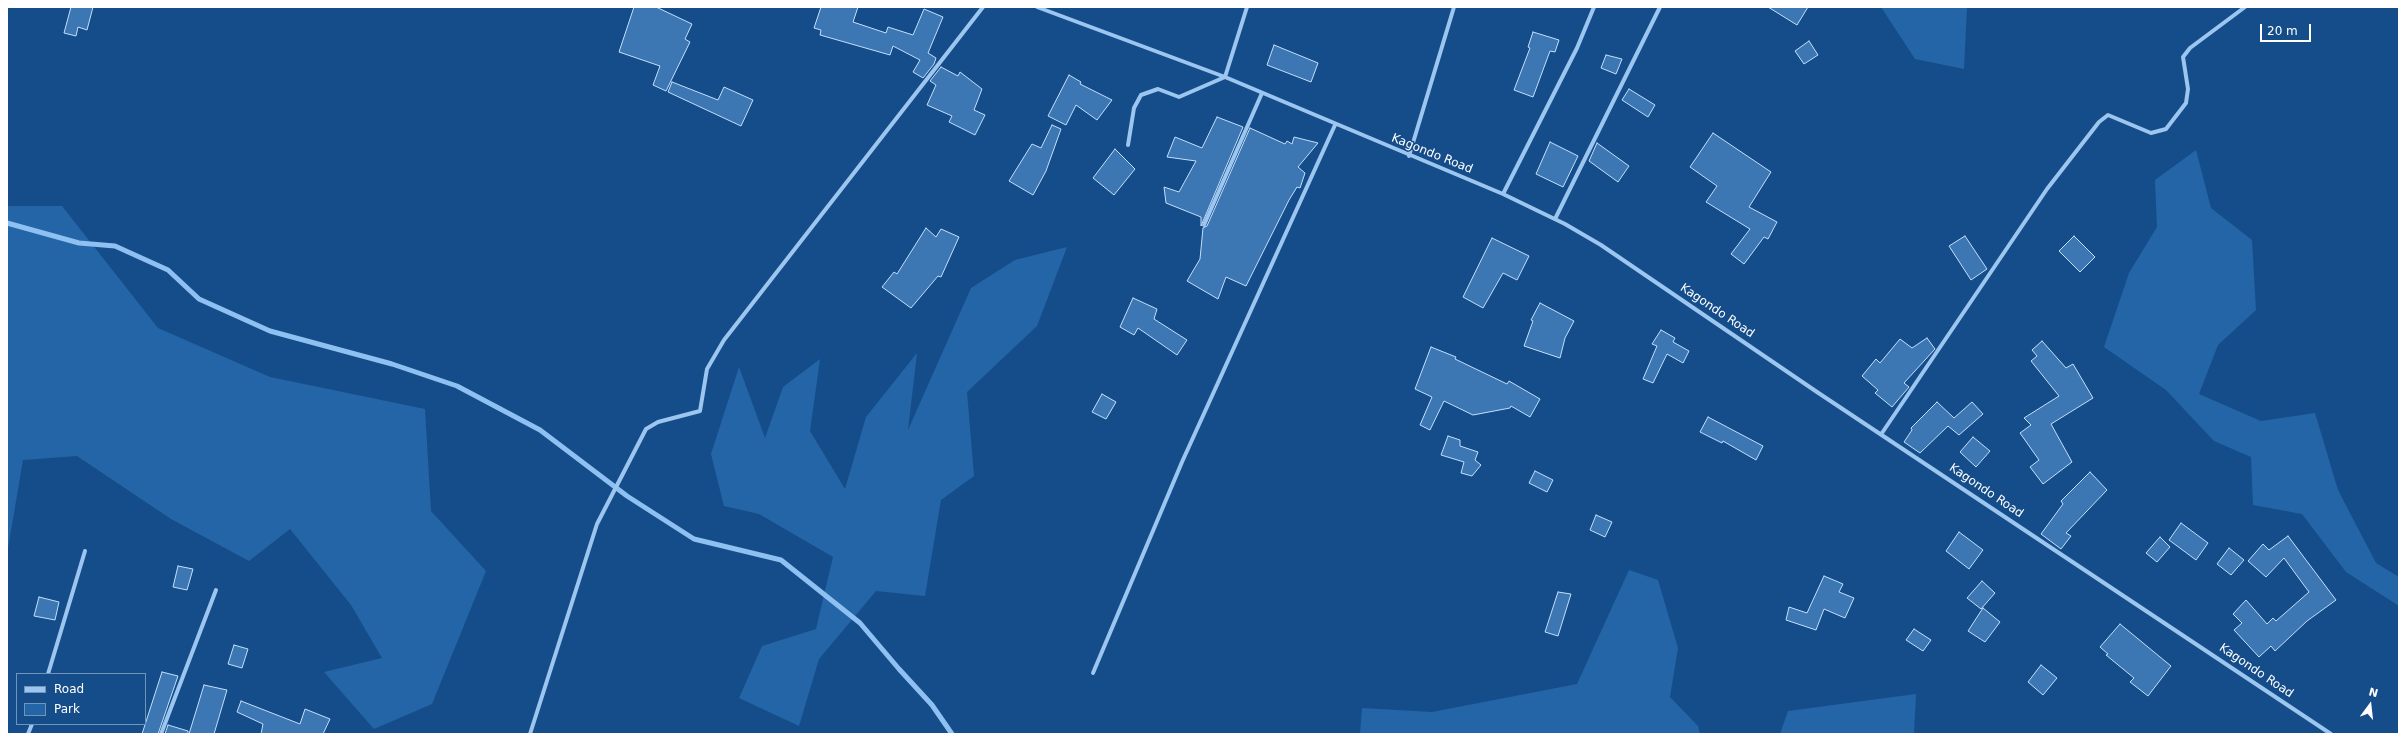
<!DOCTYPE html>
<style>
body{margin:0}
#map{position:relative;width:2406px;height:741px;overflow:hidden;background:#154d8a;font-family:"DejaVu Sans",sans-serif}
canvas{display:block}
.frame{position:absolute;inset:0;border:8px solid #fff;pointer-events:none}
.legend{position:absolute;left:16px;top:673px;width:130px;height:52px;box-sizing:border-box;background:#154d8a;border:1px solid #7394b9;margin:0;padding:5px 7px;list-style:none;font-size:12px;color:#fff}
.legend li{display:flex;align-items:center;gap:8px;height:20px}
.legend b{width:20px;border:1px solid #7394b9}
.north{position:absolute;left:2350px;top:685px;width:40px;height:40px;-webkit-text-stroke:3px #154d8a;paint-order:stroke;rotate:15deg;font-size:11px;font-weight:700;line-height:16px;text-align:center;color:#fff}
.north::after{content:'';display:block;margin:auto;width:14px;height:18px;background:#fff;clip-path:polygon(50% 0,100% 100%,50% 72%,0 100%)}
.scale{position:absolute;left:2260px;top:24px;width:51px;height:18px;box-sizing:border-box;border:2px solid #fff;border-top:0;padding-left:5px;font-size:12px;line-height:14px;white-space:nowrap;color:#fff;-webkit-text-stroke:3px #154d8a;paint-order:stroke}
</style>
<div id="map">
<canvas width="2406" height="741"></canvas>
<div class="frame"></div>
<ul class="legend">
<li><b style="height:5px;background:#9cc6ef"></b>Road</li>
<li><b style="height:11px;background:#2465a7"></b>Park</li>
</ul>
<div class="north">N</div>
<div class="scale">20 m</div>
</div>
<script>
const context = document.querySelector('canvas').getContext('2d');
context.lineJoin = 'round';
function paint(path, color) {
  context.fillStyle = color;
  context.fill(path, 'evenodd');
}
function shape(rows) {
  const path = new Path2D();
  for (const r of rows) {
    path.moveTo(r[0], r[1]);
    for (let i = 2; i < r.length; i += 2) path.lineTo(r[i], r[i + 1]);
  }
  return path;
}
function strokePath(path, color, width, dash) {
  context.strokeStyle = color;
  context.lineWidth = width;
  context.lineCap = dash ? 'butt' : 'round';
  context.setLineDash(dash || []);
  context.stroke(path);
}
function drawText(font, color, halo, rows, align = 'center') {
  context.font = font + ' "DejaVu Sans",sans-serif';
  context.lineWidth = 3;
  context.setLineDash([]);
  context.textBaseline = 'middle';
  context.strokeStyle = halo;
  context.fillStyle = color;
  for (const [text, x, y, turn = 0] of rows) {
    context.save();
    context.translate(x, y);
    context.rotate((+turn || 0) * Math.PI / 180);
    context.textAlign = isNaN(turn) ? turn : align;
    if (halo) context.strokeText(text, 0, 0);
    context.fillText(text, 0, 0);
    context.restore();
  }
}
paint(shape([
 [1881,7,1967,7,1964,69,1915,59],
 [2196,150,2211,208,2252,240,2256,310,2218,345,2199,394,2261,421,2315,413,2338,490,2376,563,2399,577,2399,606,2346,572,2302,514,2253,505,2251,457,2214,441,2166,390,2104,347,2129,273,2157,227,2155,180],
 [7,206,62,206,158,328,270,377,425,409,431,511,486,571,432,704,374,729,324,672,382,658,351,605,290,529,249,561,171,519,77,456,23,460,7,554],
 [1067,247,1037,326,967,392,974,476,941,500,925,596,876,591,819,659,799,726,739,698,762,646,816,629,833,557,759,514,724,506,711,454,739,367,765,438,783,387,820,359,810,431,845,489,866,417,917,353,908,430,971,288,1015,260],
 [1629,570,1658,580,1678,648,1670,697,1698,726,1700,734,1360,734,1362,708,1432,712,1577,684],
 [1916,694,1914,734,1780,734,1788,711]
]), '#2465a7');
strokePath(shape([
 [7,223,79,243,115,246,168,270,199,299,270,331,392,364,457,386,540,430,627,496,694,539,781,560,860,623,899,669,932,705,952,734]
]), '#8ec1f2', 5);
const building = shape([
 [71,7,93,7,87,30,78,27,76,36,64,33,71,7],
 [634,7,656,7,692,24,685,39,690,42,666,91,653,85,660,66,619,52,634,7],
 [821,7,858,7,853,22,886,33,888,27,913,35,924,9,943,17,928,53,936,58,934,64,923,78,913,72,920,60,893,46,890,55,820,35,821,30,814,28,821,7],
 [1768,7,1808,7,1797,25,1768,7],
 [1533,32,1559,40,1555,52,1550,51,1533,97,1514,90,1530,48,1528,47,1533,32],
 [1809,41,1818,55,1804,64,1795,51,1809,41],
 [1274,45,1318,63,1311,82,1267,65,1274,45],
 [1606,55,1622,59,1616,74,1601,68,1606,55],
 [941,67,958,76,960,72,982,89,974,110,985,115,975,135,949,122,952,116,927,105,936,85,930,81,941,67],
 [1069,75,1081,82,1080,84,1112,100,1097,120,1076,105,1066,125,1048,116,1069,75],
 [672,82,718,100,724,87,753,100,741,126,668,92,672,82],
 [1629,89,1655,105,1648,117,1622,100,1629,89],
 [1217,117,1243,127,1201,226,1201,217,1166,203,1164,187,1179,192,1196,161,1167,157,1175,137,1202,148,1217,117],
 [1052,125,1061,129,1046,171,1033,195,1009,181,1032,144,1041,148,1052,125],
 [1250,128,1285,144,1287,141,1292,144,1294,137,1318,143,1298,167,1305,173,1300,188,1297,187,1289,200,1246,286,1226,277,1218,299,1187,281,1200,259,1203,228,1207,226,1250,128],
 [1713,133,1771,172,1749,207,1777,222,1768,239,1764,237,1744,264,1731,254,1750,229,1706,202,1717,186,1690,167,1713,133],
 [1550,142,1578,156,1563,187,1536,174,1550,142],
 [1597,143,1629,166,1618,182,1589,161,1597,143],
 [1115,149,1135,169,1114,195,1093,178,1115,149],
 [926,228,936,237,941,229,959,237,941,277,938,276,911,308,882,287,894,272,897,274,926,228],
 [1965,236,1987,269,1971,280,1949,246,1965,236],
 [2074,236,2095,257,2080,272,2059,251,2074,236],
 [1492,238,1529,256,1517,280,1503,273,1483,308,1463,297,1492,238],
 [1133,298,1157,309,1154,319,1187,340,1177,355,1138,328,1134,335,1120,327,1133,298],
 [1540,303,1574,321,1565,338,1560,358,1524,346,1533,321,1531,320,1540,303],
 [1661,330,1675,338,1673,342,1689,351,1683,363,1667,354,1653,383,1643,379,1657,346,1652,344,1661,330],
 [1927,338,1935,349,1904,383,1909,387,1892,407,1875,393,1878,390,1862,376,1876,359,1880,363,1900,339,1912,348,1927,338],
 [2042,341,2066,368,2073,364,2093,398,2051,424,2072,462,2043,484,2030,467,2039,460,2020,433,2031,425,2024,418,2059,396,2031,361,2037,356,2032,350,2042,341],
 [1431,347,1456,357,1455,359,1507,384,1509,381,1540,399,1530,417,1511,406,1510,408,1473,415,1444,401,1430,430,1420,425,1432,397,1415,389,1431,347],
 [1102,394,1116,402,1106,419,1092,412,1102,394],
 [1937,402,1954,418,1972,402,1983,414,1959,435,1948,426,1920,453,1904,442,1912,430,1911,428,1937,402],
 [1708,417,1763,446,1756,460,1723,441,1722,443,1700,432,1708,417],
 [1448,436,1460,440,1460,446,1478,452,1475,460,1481,465,1472,476,1461,473,1464,462,1441,455,1448,436],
 [1973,437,1990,451,1976,467,1960,452,1973,437],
 [1535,471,1553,480,1547,492,1529,483,1535,471],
 [2090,472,2107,490,2066,533,2071,536,2061,549,2041,534,2063,504,2061,501,2090,472],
 [1596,515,1612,522,1605,537,1590,530,1596,515],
 [2181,523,2208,543,2196,560,2169,540,2181,523],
 [1959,532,1983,550,1969,569,1946,551,1959,532],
 [2288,536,2336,600,2307,621,2275,651,2271,646,2259,657,2234,630,2242,623,2233,614,2246,600,2267,624,2273,618,2276,621,2309,592,2284,558,2266,577,2248,561,2263,544,2269,550,2288,536],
 [2160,537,2170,547,2157,562,2146,553,2160,537],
 [2229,548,2244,560,2231,575,2217,564,2229,548],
 [178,566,193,569,187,590,173,587,178,566],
 [1824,576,1843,584,1839,592,1854,598,1845,618,1824,609,1816,630,1786,620,1789,607,1807,613,1824,576],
 [1982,581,1995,593,1981,609,1967,598,1982,581],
 [1558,592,1571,594,1558,636,1545,632,1558,592],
 [39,597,59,602,55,620,34,616,39,597],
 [1983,608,2000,622,1985,642,1968,631,1983,608],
 [2120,624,2171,666,2148,696,2130,682,2134,678,2106,655,2108,654,2100,647,2120,624],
 [1914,629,1931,640,1923,651,1906,640,1914,629],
 [234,645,248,649,242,668,228,664,234,645],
 [2041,665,2057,678,2043,695,2028,682,2041,665],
 [162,672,178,676,158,734,142,734,162,672],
 [204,685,227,690,214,734,189,734,204,685],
 [241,701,300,724,305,709,330,719,323,734,261,734,263,724,237,712,241,701],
 [168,725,188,731,188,734,165,734,168,725]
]);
paint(building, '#3d77b3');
strokePath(building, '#c2dffb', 1);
strokePath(shape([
 [1037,7,1225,77,1503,194,1565,224,1601,245,1817,392,2331,734],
 [1128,145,1134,108,1141,95,1158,89,1179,97,1225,77,1247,7],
 [1409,156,1454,7],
 [1503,194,1577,48,1594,7],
 [1555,219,1660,7],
 [1204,225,1262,93],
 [1882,433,2047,189,2099,122,2108,115,2151,133,2166,129,2186,103,2188,89,2183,57,2190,48,2245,7],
 [1093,673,1182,462,1335,125],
 [48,674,85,551],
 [28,734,32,724],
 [161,734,216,590],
 [530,734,597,524,646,429,658,422,700,411,707,369,724,340,983,7]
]), '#9cc6ef', 4);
drawText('12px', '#fff', '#154d8a', [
 ["Kagondo Road",1432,154,22],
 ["Kagondo Road",1717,311,34],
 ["Kagondo Road",1986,491,34],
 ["Kagondo Road",2256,671,34]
]);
</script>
